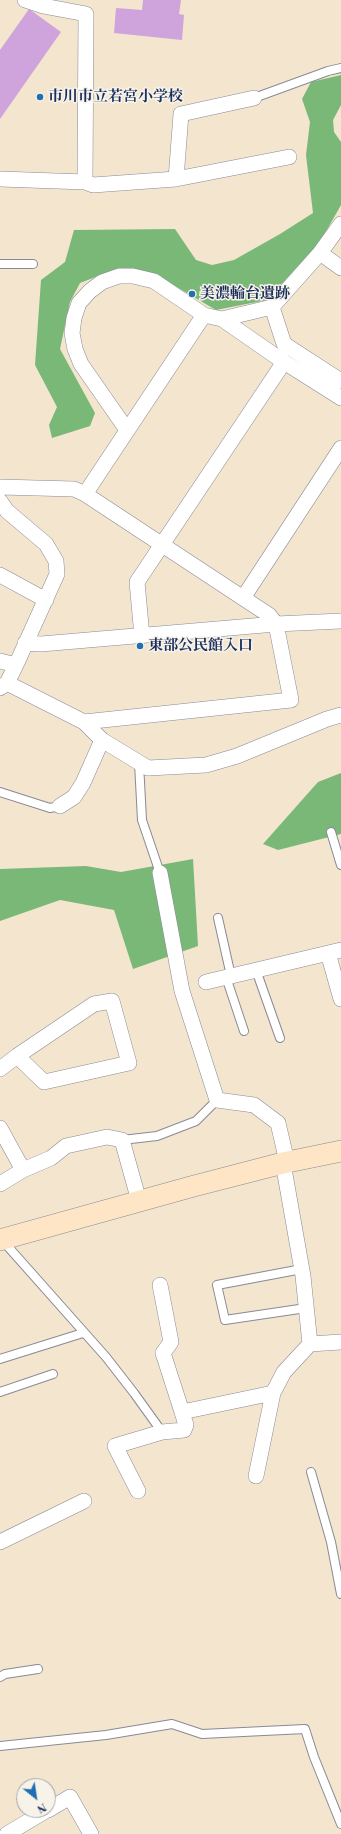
<!DOCTYPE html>
<meta charset="utf-8">
<style>
body{margin:0}
#map{position:relative;width:341px;height:1834px;overflow:hidden;background:#f4e5ce;font-family:"Libre Bodoni",serif}
canvas{display:block}
.north{position:absolute;left:16px;top:1778px;width:40px;height:40px;box-sizing:border-box;background:#f7f3e8;border:1px solid #9fa5b1;border-radius:50%;rotate:150deg;font-size:11px;font-weight:700;line-height:16px;text-align:center;color:#1b2f5e}
.north::after{content:'';display:block;margin:auto;width:14px;height:18px;background:#1f6fb2;clip-path:polygon(50% 0,100% 100%,50% 72%,0 100%)}
</style>
<div id="map">
<canvas width="341" height="1834"></canvas>
<div class="north">N</div>
</div>
<script>
const context = document.querySelector('canvas').getContext('2d');
context.lineJoin = 'round';
function paint(path, color) {
  context.fillStyle = color;
  context.fill(path, 'evenodd');
}
function shape(rows) {
  const path = new Path2D();
  for (const r of rows) {
    path.moveTo(r[0], r[1]);
    for (let i = 2; i < r.length; i += 2) path.lineTo(r[i], r[i + 1]);
  }
  return path;
}
function strokePath(path, color, width, dash) {
  context.strokeStyle = color;
  context.lineWidth = width;
  context.lineCap = dash ? 'butt' : 'round';
  context.setLineDash(dash || []);
  context.stroke(path);
}
function drawText(font, color, halo, rows, align = 'center') {
  context.font = font + ' "Libre Bodoni","Noto Serif JP",serif';
  context.lineWidth = 3;
  context.setLineDash([]);
  context.textBaseline = 'middle';
  context.strokeStyle = halo;
  context.fillStyle = color;
  for (const [text, x, y, turn = 0] of rows) {
    context.save();
    context.translate(x, y);
    context.rotate((+turn || 0) * Math.PI / 180);
    context.textAlign = isNaN(turn) ? turn : align;
    if (halo) context.strokeText(text, 0, 0);
    context.fillText(text, 0, 0);
    context.restore();
  }
}
paint(shape([
 [341,75,341,105,333,120,334,132,341,142,341,205,320,242,267,300,216,310,156,275,119,268,80,283,70,302,60,349,95,413,90,426,52,438,49,425,57,407,35,365,41,280,65,262,74,230,175,229,196,260,212,265,234,260,280,234,313,213,306,155,310,122,302,99,311,82],
 [341,773,341,834,278,850,263,844,318,782],
 [193,859,198,946,133,969,114,910,60,900,0,921,0,869,86,866,121,872]
]), '#7ab878');
paint(shape([
 [143,0,181,0,179,14,184,15,182,40,114,33,116,8,142,10],
 [29,9,61,32,0,119,0,50]
]), '#cfa3db');
const lane = shape([
 [254,98,328,71,341,68],
 [0,264,33,264],
 [139,763,142,820,160,873],
 [0,792,50,808,60,806],
 [331,832,341,865],
 [218,918,231,976],
 [256,970,280,1038],
 [226,977,244,1031],
 [122,1140,157,1136,196,1121,217,1100],
 [3,1241,106,1357,134,1393,162,1432],
 [302,1269,217,1285,225,1320,306,1308],
 [0,1359,83,1333],
 [0,1392,53,1374],
 [311,1472,331,1542,341,1594],
 [0,1677,5,1674,38,1669],
 [0,1746,106,1735,172,1724,202,1734,305,1729,314,1757,341,1824]
]);
const street = shape([
 [25,0,43,6,86,14,85,182],
 [0,179,85,182,93,185,176,179,289,157],
 [176,179,181,114,254,98],
 [320,253,341,268],
 [272,307,284,344,341,381],
 [222,319,272,307,320,253,341,224],
 [127,430,81,364,75,349,72,333,74,318,79,303,90,291,102,282,119,276,133,276,154,281,204,315,222,319,284,362,341,398],
 [0,487,74,489,85,494,243,598,269,615,276,624,291,700,84,722],
 [85,494,204,315],
 [0,501,7,511,46,544,56,561,57,574,16,665,7,683,0,688],
 [0,575,46,600],
 [243,598,341,448],
 [142,636,137,582,284,362],
 [25,643,41,644,276,624,341,621],
 [0,661,16,665],
 [7,683,84,722,102,740,148,768,206,765,237,756,327,719,341,715],
 [60,806,74,797,83,783,102,740],
 [160,873,182,991,217,1100,254,1105,278,1123,287,1162],
 [328,953,341,999],
 [206,982,341,950],
 [0,1069,17,1056,94,1004,112,1001,129,1063,44,1082,17,1056],
 [0,1128,23,1170],
 [0,1184,23,1170,51,1158,66,1146,107,1137,122,1140,139,1201],
 [160,1285,171,1342,163,1353,182,1412],
 [310,1344,341,1342],
 [256,1476,273,1393,284,1372,310,1344,303,1276,283,1163],
 [138,1491,115,1446,162,1432,184,1430,186,1425,182,1412,273,1393],
 [0,1542,84,1501],
 [48,1810,70,1797,91,1834],
 [7,1834,47,1810]
]);
const secondary = shape([
 [0,1240,194,1186,283,1163,341,1151]
]);
strokePath(lane, '#888a96', 10);
strokePath(street, '#888a96', 16);
strokePath(secondary, '#888a96', 22);
strokePath(lane, '#fff', 8);
strokePath(street, '#fff', 15);
strokePath(secondary, '#fde5c5', 21);
for (const [x, y, r, color] of [
 [40,97,4,"#1f6fb2"],
 [192,294,4,"#1f6fb2"],
 [140,646,4,"#1f6fb2"]
]) {
  const dot = new Path2D();
  dot.arc(x, y, r, 0, 2 * Math.PI);
  context.fillStyle = color;
  context.fill(dot);
  strokePath(dot, '#f7f3e8', 1.5);
}
drawText('bold 15px', '#1b2f5e', '#f7f3e8', [
 ["市川市立若宮小学校",48,97],
 ["美濃輪台遺跡",200,294],
 ["東部公民館入口",148,646]
], 'left');
</script>
